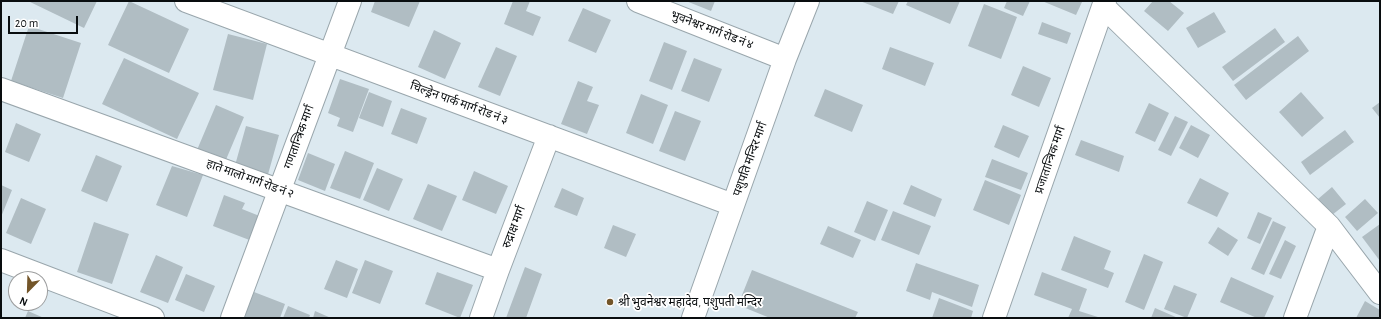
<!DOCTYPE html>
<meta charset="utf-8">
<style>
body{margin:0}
#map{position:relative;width:1381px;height:319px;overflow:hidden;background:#dce9f0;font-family:"Alegreya Sans",sans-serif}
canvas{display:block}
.frame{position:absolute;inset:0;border:2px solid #090d0f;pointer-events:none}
.north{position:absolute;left:8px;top:271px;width:40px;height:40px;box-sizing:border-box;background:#fff;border:1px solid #9d9e9f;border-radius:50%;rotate:203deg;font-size:11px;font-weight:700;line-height:16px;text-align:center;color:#090d0f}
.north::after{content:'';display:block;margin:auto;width:14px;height:18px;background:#735529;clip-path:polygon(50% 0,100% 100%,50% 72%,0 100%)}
.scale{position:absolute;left:8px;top:16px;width:70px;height:18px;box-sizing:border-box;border:2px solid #090d0f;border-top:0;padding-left:5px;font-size:12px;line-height:14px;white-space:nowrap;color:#090d0f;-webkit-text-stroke:3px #fff;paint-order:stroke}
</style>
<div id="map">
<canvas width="1381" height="319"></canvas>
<div class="frame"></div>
<div class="north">N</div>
<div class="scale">20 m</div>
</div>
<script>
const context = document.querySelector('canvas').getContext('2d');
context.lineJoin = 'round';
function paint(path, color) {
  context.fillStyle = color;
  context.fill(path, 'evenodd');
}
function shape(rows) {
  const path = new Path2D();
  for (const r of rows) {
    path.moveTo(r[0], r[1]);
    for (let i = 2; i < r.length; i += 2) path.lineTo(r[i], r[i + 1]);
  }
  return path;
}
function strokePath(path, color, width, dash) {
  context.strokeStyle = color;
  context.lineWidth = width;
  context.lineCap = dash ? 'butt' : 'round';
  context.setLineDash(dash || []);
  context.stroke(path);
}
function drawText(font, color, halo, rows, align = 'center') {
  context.font = font + ' "Alegreya Sans","Noto Sans Devanagari",sans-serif';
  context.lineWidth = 3.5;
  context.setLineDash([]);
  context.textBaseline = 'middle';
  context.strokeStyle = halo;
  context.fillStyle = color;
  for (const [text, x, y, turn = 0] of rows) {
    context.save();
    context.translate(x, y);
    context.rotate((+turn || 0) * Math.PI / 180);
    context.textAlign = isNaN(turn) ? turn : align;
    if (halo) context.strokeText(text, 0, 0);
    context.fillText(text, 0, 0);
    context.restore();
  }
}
paint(shape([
 [28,1,97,1,84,28],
 [129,1,189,29,169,73,108,45],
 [375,1,420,1,409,27,371,12],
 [513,1,530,1,526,11,541,17,533,36,504,24],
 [686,1,715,1,711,11],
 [860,1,899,1,893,14],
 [908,1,960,1,950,24,906,5],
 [1007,1,1030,1,1023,16,1004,8],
 [1042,1,1081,1,1082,2,1076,15],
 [1153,1,1169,1,1184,13,1168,31,1144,11],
 [984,4,1017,17,1001,59,968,46],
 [583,8,611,20,596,53,568,41],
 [1214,12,1226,32,1198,48,1186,28],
 [1042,22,1071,33,1067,44,1038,34],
 [29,26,81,43,63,98,11,81],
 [1275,28,1285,42,1233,81,1222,67],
 [434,30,461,43,445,79,418,67],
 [228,34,267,44,253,100,213,90],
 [1298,36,1309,51,1246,100,1234,85],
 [664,42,687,51,672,90,649,81],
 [496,47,517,56,500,96,478,87],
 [890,47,934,63,925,86,882,69],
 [124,58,199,93,177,139,102,104],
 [694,58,722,69,709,102,681,91],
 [1023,66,1051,78,1039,107,1011,95],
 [340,79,369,89,353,132,337,126,340,118,328,113],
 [578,81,593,87,587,101,599,105,587,134,561,124],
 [825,89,863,105,852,132,814,116],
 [369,92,392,101,383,127,359,118],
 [1301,92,1324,118,1302,137,1279,112],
 [641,94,668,105,653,144,626,133],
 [1380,102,1380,118,1372,108],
 [1149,103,1169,113,1155,142,1135,133],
 [216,105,244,117,225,162,197,150],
 [401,108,427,118,417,144,391,134],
 [675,111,701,121,685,161,659,151],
 [1175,116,1188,122,1171,156,1158,150],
 [16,123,41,134,29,162,5,152],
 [1003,125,1029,136,1019,158,994,147],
 [1191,125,1210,135,1198,158,1179,148],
 [246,126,279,135,267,178,234,169],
 [1345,130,1354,142,1310,175,1301,162],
 [1081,140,1124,156,1119,172,1075,155],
 [345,151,374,163,360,199,330,188],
 [308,153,335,164,325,191,298,180],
 [96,155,122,166,107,202,81,191],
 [992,159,1028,173,1021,190,985,177],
 [172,166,203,175,187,217,156,205],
 [377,168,403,179,389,211,363,200],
 [474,171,508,186,496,214,462,200],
 [1200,178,1229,193,1217,217,1187,203],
 [985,180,1021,195,1009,225,973,210],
 [428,184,457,196,442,231,413,219],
 [1,185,12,190,1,217],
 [911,185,942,199,935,217,903,204],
 [1332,187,1346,204,1332,215,1318,199],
 [562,188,584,198,577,216,554,207],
 [224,195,245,203,242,209,262,217,252,241,213,226],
 [21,198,46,209,31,244,6,233],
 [1365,199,1378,213,1357,231,1345,217],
 [867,201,888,210,875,241,854,232],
 [893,211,931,226,919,255,881,240],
 [1258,212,1272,218,1260,244,1247,238],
 [1273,221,1286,227,1264,275,1251,269],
 [94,222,129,234,112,284,77,272],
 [1380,224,1380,261,1362,237],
 [613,225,636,234,626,257,604,248],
 [828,226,861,240,853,258,820,244],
 [1218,227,1238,240,1228,256,1208,243],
 [1074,236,1111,251,1104,269,1114,273,1108,288,1061,270],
 [1285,240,1296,246,1281,279,1269,274],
 [1144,254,1163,262,1144,310,1125,302],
 [156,255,183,267,168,303,140,292],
 [336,260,358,269,347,298,324,289],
 [365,260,393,271,380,304,352,293],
 [916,263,979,285,972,307,932,292,930,300,906,291],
 [525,267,542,274,526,318,506,318],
 [752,270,858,312,855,318,770,318,738,305],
 [437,272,473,285,460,318,425,304],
 [1042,272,1087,289,1079,311,1101,318,1068,318,1072,309,1034,295],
 [186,274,215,286,204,312,175,300],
 [1231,277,1274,296,1264,318,1257,318,1220,302],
 [1174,285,1197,294,1187,318,1164,309],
 [254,292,285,304,280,318,244,318],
 [939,298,973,311,971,318,932,318],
 [1365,301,1380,310,1380,318,1356,318],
 [288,306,310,315,309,318,283,318],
 [1155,308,1178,318,1151,318],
 [28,311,44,318,25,318],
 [315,311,331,318,313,318]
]), '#b0bdc3');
const street = shape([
 [186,1,733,205],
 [638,1,785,59],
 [1104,7,1329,226,1380,293],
 [1,89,498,270],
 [1,260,153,318],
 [232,318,350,1],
 [481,318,498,270,549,136],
 [693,318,785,59,808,1],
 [994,318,1105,1],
 [1295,318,1329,226]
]);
strokePath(street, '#99a6ac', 24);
strokePath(street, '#fff', 22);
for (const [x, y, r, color] of [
 [610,302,4,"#735529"]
]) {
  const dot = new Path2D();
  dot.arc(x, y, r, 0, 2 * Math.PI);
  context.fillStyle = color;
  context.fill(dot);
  strokePath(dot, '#fff', 1.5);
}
drawText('12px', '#090d0f', '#fff', [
 ["भुवनेश्वर मार्ग रोड नं ४",712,30,21],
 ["चिल्ड्रेन पार्क मार्ग रोड नं ३",459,103,20],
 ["गणतान्त्रिक मार्ग",299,137,-70],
 ["पशुपति मन्दिर मार्ग",750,159,-70],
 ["प्रजातान्त्रिक मार्ग",1050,160,-71],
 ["हाते मालो मार्ग रोड नं २",250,179,20],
 ["रुद्राक्ष मार्ग",514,227,-69]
]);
drawText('12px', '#090d0f', '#fff', [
 ["श्री भुवनेश्वर महादेव, पशुपती मन्दिर",618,302]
], 'left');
</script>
